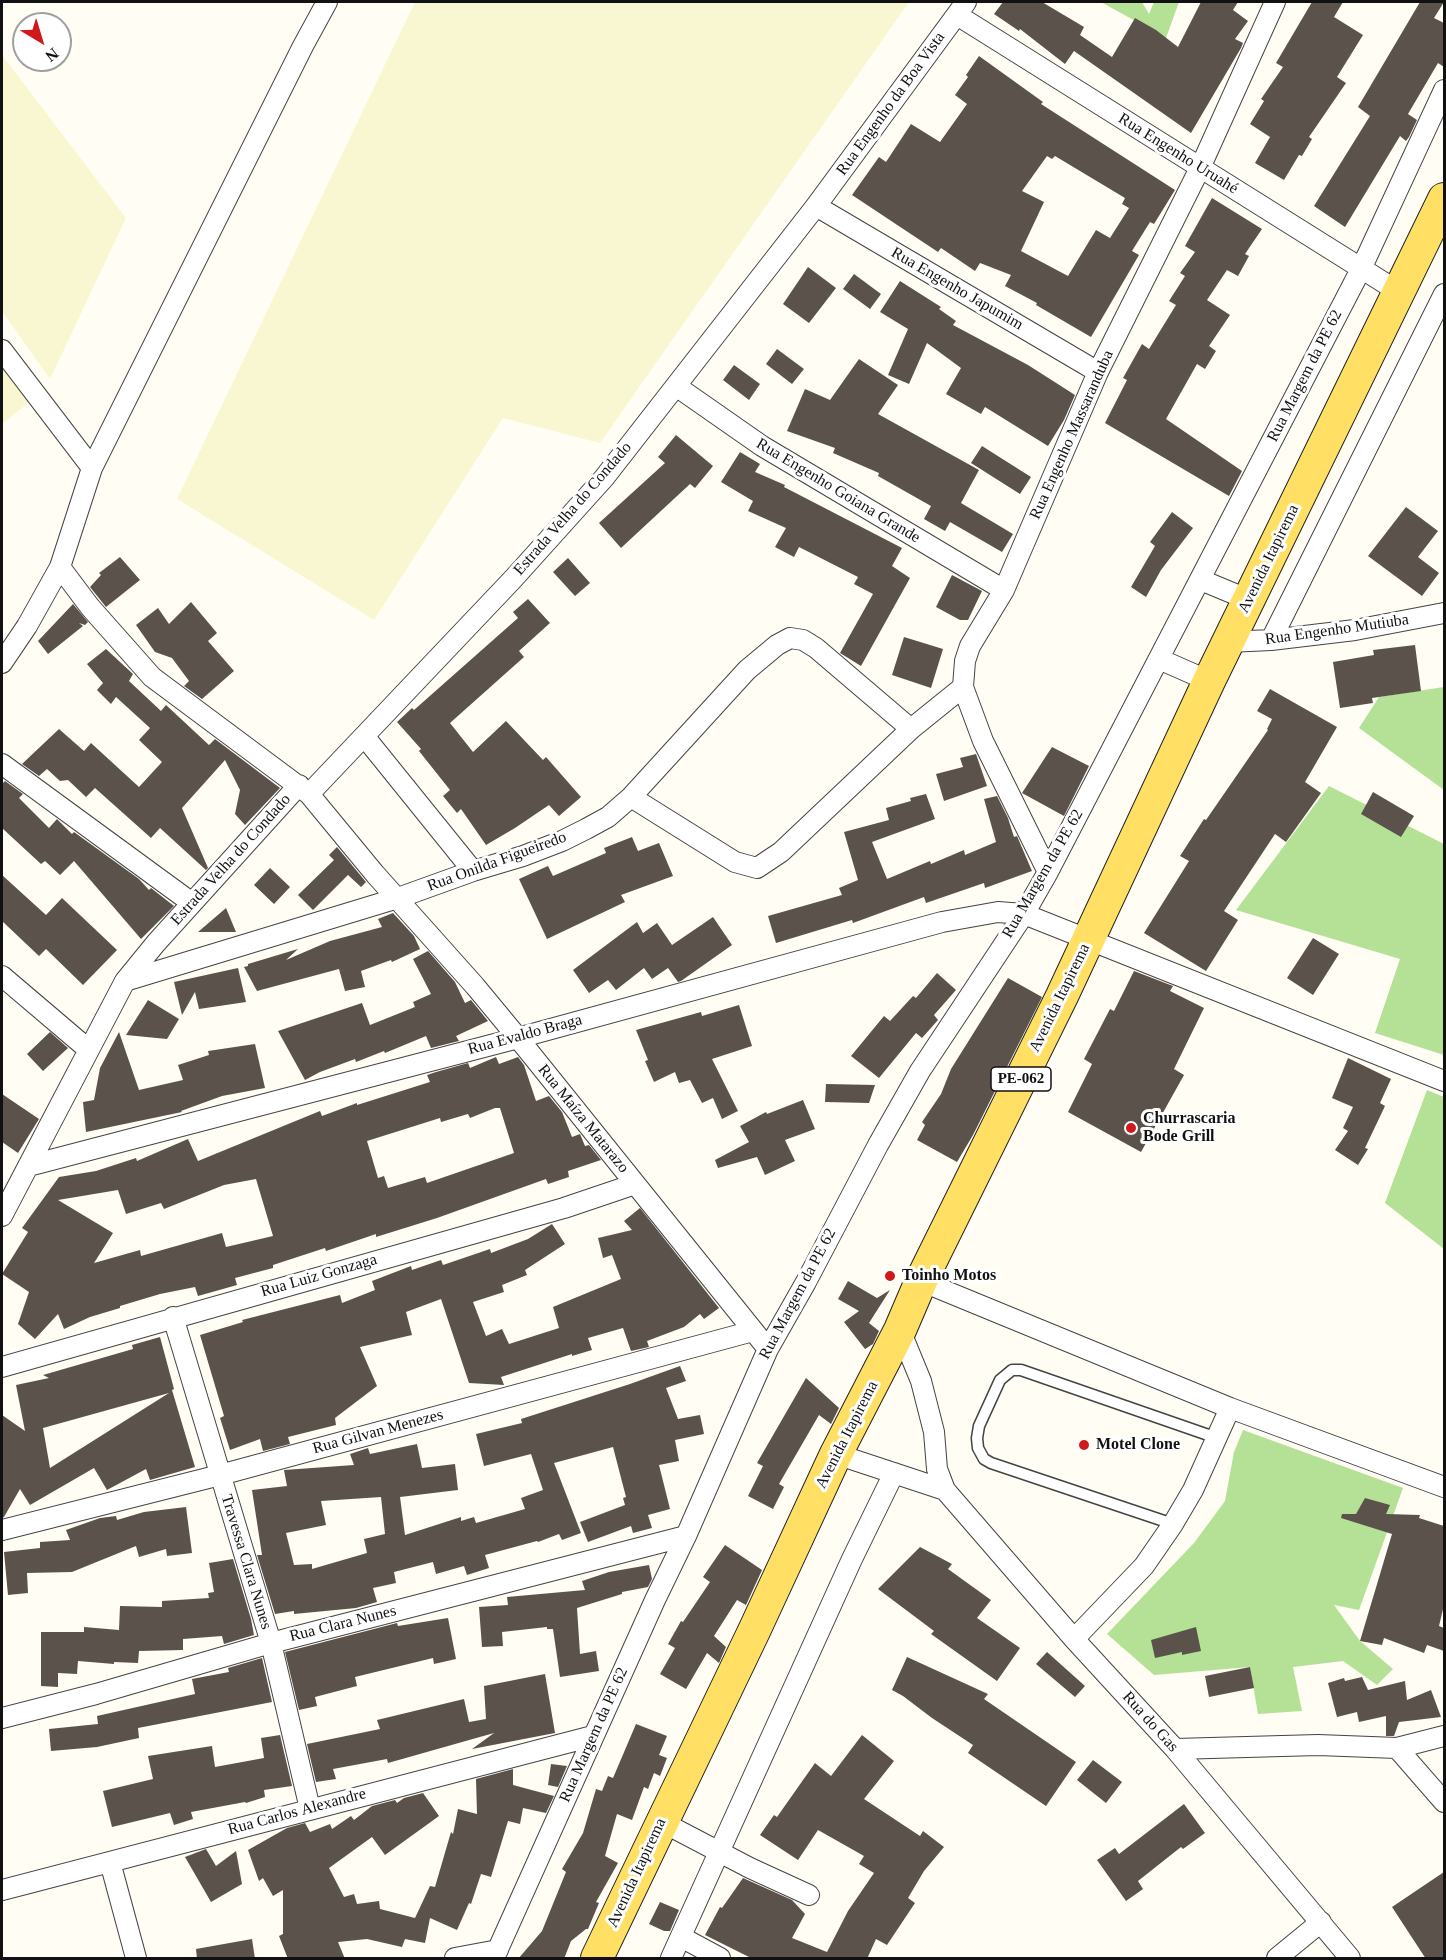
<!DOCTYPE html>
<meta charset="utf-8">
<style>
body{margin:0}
#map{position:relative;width:1446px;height:1960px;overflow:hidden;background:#fffdf4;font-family:"Times New Roman",serif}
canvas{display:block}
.frame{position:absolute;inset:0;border:3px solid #111;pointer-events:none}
.north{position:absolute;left:12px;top:12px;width:60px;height:60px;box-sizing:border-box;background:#fff;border:2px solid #a0a0a0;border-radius:50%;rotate:142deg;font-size:16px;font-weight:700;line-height:24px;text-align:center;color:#111}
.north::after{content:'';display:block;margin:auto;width:21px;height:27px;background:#d0191a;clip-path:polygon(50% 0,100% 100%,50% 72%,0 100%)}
</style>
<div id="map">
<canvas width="1446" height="1960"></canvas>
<div class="frame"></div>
<div class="north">N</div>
</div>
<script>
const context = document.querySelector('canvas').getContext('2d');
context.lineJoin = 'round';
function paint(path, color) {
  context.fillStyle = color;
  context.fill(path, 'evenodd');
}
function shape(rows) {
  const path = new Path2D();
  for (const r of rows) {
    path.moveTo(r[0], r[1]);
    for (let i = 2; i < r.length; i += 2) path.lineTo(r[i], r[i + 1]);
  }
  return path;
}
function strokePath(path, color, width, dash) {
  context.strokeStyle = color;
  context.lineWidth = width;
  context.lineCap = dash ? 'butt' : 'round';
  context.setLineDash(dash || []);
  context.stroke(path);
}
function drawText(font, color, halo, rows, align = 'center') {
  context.font = font + ' "Times New Roman",serif';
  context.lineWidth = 6;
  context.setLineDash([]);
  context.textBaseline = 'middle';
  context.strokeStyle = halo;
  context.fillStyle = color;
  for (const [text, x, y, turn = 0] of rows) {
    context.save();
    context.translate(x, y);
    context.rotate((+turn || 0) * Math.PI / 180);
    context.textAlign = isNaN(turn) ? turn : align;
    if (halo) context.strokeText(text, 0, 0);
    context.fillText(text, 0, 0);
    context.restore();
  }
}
paint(shape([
 [415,2,909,2,600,443,503,418,374,620,177,499],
 [2,55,126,218,50,379,2,311],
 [2,358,33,399,2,424]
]), '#f9f7d1');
paint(shape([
 [1101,2,1142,2,1149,14,1154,2,1179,2,1166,38],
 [1444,687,1444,790,1359,728,1379,697],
 [1329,786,1444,844,1444,1055,1375,1033,1400,959,1236,910],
 [1427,1090,1444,1097,1444,1249,1385,1203],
 [1243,1430,1403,1488,1359,1610,1334,1605,1360,1641,1393,1669,1377,1685,1343,1661,1293,1667,1302,1711,1258,1714,1250,1667,1154,1675,1107,1634,1194,1543,1225,1501,1234,1452]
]), '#b5e196');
paint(shape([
 [1003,2,1042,2,1084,27,1080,35,1112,57,1135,18,1156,30,1178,47,1201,2,1238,2,1233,10,1248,21,1235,39,1243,43,1241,48,1191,133,1074,51,1065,64,1020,29,1019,31,994,14],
 [1312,2,1343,2,1334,17,1363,35,1337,77,1346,83,1309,137,1312,139,1302,156,1299,155,1284,180,1255,163,1270,137,1250,124,1264,101,1261,99,1283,67,1276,63],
 [1420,2,1444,2,1434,18,1444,23,1444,67,1438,63,1408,114,1417,120,1409,137,1406,141,1400,136,1345,227,1314,206,1370,116,1358,107],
 [979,56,1043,102,1041,104,1175,190,1154,224,1150,222,1132,251,1139,255,1091,337,1036,305,1037,303,1005,286,1011,275,980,263,975,271,941,248,938,252,852,195,879,157,886,162,911,124,940,142,967,104,955,95,968,77,966,75],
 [1047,156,1052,159,1055,156,1125,198,1122,204,1129,208,1110,238,1096,230,1068,276,1021,251,1044,202,1022,191],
 [1212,198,1262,229,1245,254,1249,256,1238,276,1227,270,1207,300,1230,315,1209,346,1216,351,1205,369,1197,364,1166,419,1242,471,1229,496,1105,423,1127,380,1123,378,1142,344,1149,349,1176,305,1169,301,1185,276,1180,273,1195,252,1185,246],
 [808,267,836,288,809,323,783,304],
 [854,274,881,294,870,309,843,289],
 [900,281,941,307,939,309,956,321,953,325,1028,365,1075,395,1064,420,1048,446,985,407,981,414,946,394,961,368,927,343,909,384,888,375,908,329,880,312],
 [777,349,804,369,792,384,766,364],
 [859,359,898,385,878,414,979,470,961,503,1013,534,1002,552,950,522,945,531,924,519,931,506,878,476,879,473,833,453,835,448,787,431,805,389,830,400],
 [734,365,760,384,749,400,723,380],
 [676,435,713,466,695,488,690,484,621,548,599,523,665,463,658,457],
 [982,446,1031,477,1020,494,971,463],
 [740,452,760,464,755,472,785,485,784,487,902,548,892,566,910,578,861,666,840,653,873,594,854,584,858,577,799,547,794,557,775,547,786,528,748,511,753,501,721,482],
 [1406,507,1438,531,1418,557,1439,573,1422,596,1368,556],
 [1172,512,1193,528,1161,570,1146,597,1131,587,1155,546,1150,542],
 [120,557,140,580,106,607,90,587,101,575,99,573],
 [568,558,590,583,575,596,553,572],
 [952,575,982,591,968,620,960,620,936,607],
 [528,599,550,623,519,651,524,657,450,723,473,752,506,721,543,760,546,757,581,797,559,816,549,805,515,828,486,845,461,809,457,813,443,796,450,790,419,751,421,749,397,722,412,708,414,710,518,618,513,612],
 [191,602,217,633,208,641,234,671,202,699,184,686,189,681,172,658,155,652,136,625,158,608,169,624],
 [73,604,88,622,85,625,79,623,83,626,48,654,38,641],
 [904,637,943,649,931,688,892,675],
 [1415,645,1421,691,1372,698,1373,703,1340,708,1333,662,1374,655,1373,650],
 [106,649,133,674,129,681,161,711,166,705,209,745,215,739,280,788,245,825,235,814,240,790,225,760,182,808,208,868,206,870,160,828,151,838,95,788,86,797,68,780,60,781,47,769,39,776,22,764,59,729,84,751,91,743,139,787,162,762,139,740,150,728,116,697,111,704,97,690,103,683,87,664],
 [1270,689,1337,727,1305,782,1321,793,1286,842,1275,834,1224,911,1238,920,1206,971,1144,933,1189,861,1180,856,1204,819,1206,820,1268,730,1267,729,1272,719,1257,711],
 [1052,747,1089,766,1064,816,1022,793],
 [976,754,987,786,944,801,936,774,963,767,960,758],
 [2,781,3,783,5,781,23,794,19,798,49,828,57,819,72,834,74,832,139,879,149,890,151,888,174,906,141,939,74,861,60,875,45,861,41,864,2,828],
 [1373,792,1414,816,1401,837,1361,814],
 [926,794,935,819,872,842,887,879,930,861,931,864,964,850,965,855,996,842,984,799,997,796,1008,818,1014,837,1017,836,1032,871,985,888,984,883,926,903,924,897,853,923,852,920,776,943,768,916,842,895,839,888,858,880,844,832,889,820,886,808,911,801,910,798],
 [632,837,638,851,659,843,673,876,621,895,625,902,547,939,519,879,548,866,553,876,606,853,604,848],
 [337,847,366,882,361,887,348,875,313,910,298,895,334,860,329,855],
 [270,868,290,887,274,904,254,885],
 [2,875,46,915,62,898,117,950,83,985,46,949,39,956,2,921],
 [226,908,236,932,198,932],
 [393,913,414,936,420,949,392,962,391,960,361,971,365,987,345,991,339,969,257,991,244,967,248,966,248,964,298,949,286,960,330,941,382,927,378,919],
 [713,917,732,945,681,981,678,982,668,968,652,979,644,968,616,990,608,980,589,993,573,970,637,922,643,933,657,923,672,945],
 [1313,938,1339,954,1313,995,1287,978],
 [428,951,455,982,465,1003,471,1000,488,1021,456,1036,459,1041,431,1048,426,1036,385,1053,384,1051,356,1062,355,1059,320,1072,305,1080,278,1031,362,1003,370,1025,415,1007,413,1002,431,994,413,959],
 [238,968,246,1002,199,1009,195,992,182,1015,174,982],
 [1134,971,1173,986,1170,991,1204,1008,1174,1069,1184,1075,1141,1152,1068,1112,1092,1064,1084,1059,1110,1009,1114,1011],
 [937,973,956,990,934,1015,938,1020,922,1038,916,1033,879,1078,851,1056,884,1016,890,1021,913,996,916,998],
 [1008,978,1042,997,973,1135,957,1162,917,1140,925,1125,922,1122,941,1094,951,1069],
 [148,1000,179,1019,167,1039,126,1035],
 [739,1005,752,1046,712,1059,738,1111,722,1119,713,1098,702,1103,690,1080,679,1083,675,1072,654,1082,645,1061,648,1060,636,1030,701,1012,702,1016],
 [50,1032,68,1048,43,1071,27,1054],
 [119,1032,139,1090,183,1080,178,1065,209,1055,208,1051,255,1044,265,1088,222,1096,181,1111,182,1112,86,1132,83,1102,94,1100,100,1068],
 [496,1057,499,1064,518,1057,524,1065,536,1101,549,1096,562,1112,572,1137,580,1134,585,1146,589,1145,601,1160,568,1171,569,1177,548,1184,546,1179,437,1218,376,1237,376,1234,326,1251,325,1248,273,1265,273,1268,235,1278,237,1285,198,1296,195,1287,160,1294,120,1306,120,1308,90,1317,64,1329,58,1314,35,1339,18,1324,29,1292,2,1274,28,1232,22,1228,59,1177,96,1171,136,1158,137,1161,188,1139,198,1161,320,1111,322,1116,357,1103,357,1105,430,1082,427,1075,436,1072,468,1063,470,1068],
 [495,1108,500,1108,514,1153,427,1183,425,1177,388,1188,384,1176,378,1178,367,1141,440,1118,441,1122,468,1114,470,1118],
 [256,1179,273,1236,226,1247,222,1233,141,1256,140,1250,94,1263,113,1233,58,1200,118,1190,126,1214,161,1203,164,1209,224,1185],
 [1348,1058,1391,1079,1380,1103,1385,1106,1365,1148,1368,1149,1358,1165,1335,1150,1348,1131,1343,1128,1353,1107,1332,1098],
 [826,1084,875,1085,869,1103,825,1102],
 [2,1094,39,1119,18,1153,2,1142],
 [803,1100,815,1129,785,1140,795,1161,765,1175,757,1157,718,1168,715,1160,749,1142,740,1126,766,1112,767,1114],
 [640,1208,719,1308,704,1319,700,1314,684,1327,647,1341,649,1347,631,1351,623,1328,588,1338,592,1350,572,1356,572,1354,501,1377,504,1385,469,1383,441,1299,406,1312,412,1335,360,1347,377,1386,335,1418,336,1425,288,1437,290,1444,263,1451,260,1439,230,1450,220,1418,224,1416,200,1335,243,1322,242,1320,340,1295,342,1303,375,1290,372,1281,411,1266,412,1270,441,1260,443,1265,490,1249,491,1253,528,1239,552,1224,565,1244,525,1270,527,1275,502,1285,504,1292,473,1302,486,1336,502,1329,509,1344,559,1328,553,1307,621,1279,612,1255,603,1258,598,1238,632,1230,624,1221],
 [848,1281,877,1298,890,1290,869,1323,879,1331,873,1344,865,1349,844,1322,859,1311,838,1299],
 [160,1337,174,1389,172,1390,195,1467,150,1480,146,1469,107,1490,94,1468,30,1505,20,1489,4,1517,2,1518,2,1415,25,1431,16,1385,49,1378,43,1375,133,1349,132,1345],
 [169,1393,50,1468,43,1428],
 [680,1366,686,1381,666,1388,678,1419,700,1415,704,1434,675,1440,679,1461,659,1465,670,1509,648,1515,652,1528,633,1533,631,1526,588,1542,580,1522,625,1505,623,1498,626,1497,613,1447,554,1463,581,1533,562,1540,559,1534,538,1542,537,1541,485,1555,489,1568,467,1575,464,1566,436,1574,433,1562,394,1572,396,1583,373,1588,377,1602,356,1608,294,1614,294,1611,275,1614,257,1555,262,1555,252,1490,287,1486,284,1470,354,1465,350,1454,368,1448,370,1454,417,1444,422,1468,455,1464,458,1490,400,1497,405,1535,461,1517,461,1521,474,1517,476,1523,525,1509,521,1498,543,1490,531,1454,484,1466,476,1434,522,1423,521,1419,630,1384],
 [381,1497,385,1534,364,1539,367,1553,312,1569,312,1564,294,1565,286,1533,326,1525,321,1501],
 [806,1378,839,1408,831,1424,819,1415,779,1484,784,1487,773,1509,748,1496,763,1466,757,1463],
 [1365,1498,1390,1505,1386,1514,1420,1515,1419,1518,1444,1526,1444,1605,1439,1626,1444,1628,1444,1651,1427,1645,1424,1653,1384,1638,1382,1645,1360,1641,1392,1534,1341,1518,1342,1514,1356,1514],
 [186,1507,192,1553,167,1556,166,1549,139,1557,136,1546,72,1572,27,1573,28,1593,8,1595,4,1552,40,1548,40,1542,70,1540,66,1530,100,1518,116,1516,117,1520,144,1512],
 [725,1545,762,1570,746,1605,737,1600,714,1636,726,1647,719,1663,707,1653,686,1689,660,1674,675,1648,668,1644,681,1621,683,1622,710,1582,703,1577],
 [920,1547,952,1564,948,1569,991,1600,977,1618,1020,1648,997,1681,931,1634,934,1631,878,1589],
 [233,1559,251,1619,254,1635,224,1644,222,1636,183,1639,183,1650,139,1651,138,1663,114,1662,114,1664,78,1661,77,1674,58,1673,58,1687,41,1686,41,1632,84,1632,84,1627,119,1630,120,1606,162,1607,162,1601,209,1598,208,1593,214,1592,209,1563],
 [649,1565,652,1579,648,1587,622,1592,622,1594,577,1608,580,1654,596,1651,599,1671,560,1677,553,1629,547,1629,547,1627,502,1632,503,1646,482,1647,479,1607,508,1605,507,1597,585,1590,582,1581,609,1572],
 [448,1618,456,1659,434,1664,433,1658,355,1677,357,1686,315,1697,317,1706,299,1710,285,1652,397,1623,398,1626],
 [1196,1627,1201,1651,1182,1655,1182,1652,1155,1658,1151,1640],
 [1047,1652,1085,1686,1075,1697,1036,1664],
 [907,1657,988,1694,984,1699,1076,1762,1046,1806,968,1753,973,1745,932,1718,903,1696,892,1690],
 [262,1658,272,1702,138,1728,139,1738,97,1747,51,1751,49,1729,98,1724,97,1716,195,1694,192,1679,229,1672,228,1668],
 [1250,1667,1254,1688,1209,1697,1205,1676],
 [545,1674,555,1733,472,1749,494,1733,388,1763,387,1759,333,1769,336,1779,316,1782,307,1744,380,1729,377,1720,464,1699,469,1722,486,1719,484,1686],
 [1362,1677,1368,1690,1405,1681,1407,1700,1431,1690,1441,1717,1399,1722,1394,1736,1386,1736,1386,1716,1359,1722,1357,1712,1337,1717,1328,1683,1344,1678,1345,1681],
 [636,1724,667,1736,659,1755,667,1758,660,1776,654,1773,648,1789,644,1787,632,1820,617,1814,605,1856,618,1863,596,1902,599,1903,588,1929,586,1929,571,1941,564,1959,518,1959,542,1931,566,1872,562,1869,583,1833,596,1789,602,1791,608,1776,613,1778],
 [280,1735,292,1786,264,1790,265,1797,246,1803,245,1802,191,1812,193,1819,174,1825,170,1813,112,1827,103,1791,153,1779,148,1756,212,1746,215,1767,264,1758,261,1738],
 [862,1735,894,1761,864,1799,920,1836,923,1831,944,1847,924,1871,908,1898,915,1903,887,1945,876,1939,867,1959,753,1959,705,1935,720,1907,722,1908,743,1878,792,1900,805,1914,792,1938,827,1952,848,1911,874,1873,859,1864,864,1856,818,1830,798,1860,760,1835,774,1815,777,1817,815,1763,831,1776],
 [1093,1760,1122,1782,1106,1803,1077,1780],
 [551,1764,567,1766,558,1787,548,1785],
 [513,1769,513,1785,554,1796,546,1813,523,1808,520,1824,508,1821,491,1877,481,1874,471,1904,469,1903,457,1930,430,1918,425,1943,405,1939,402,1947,367,1939,338,1942,345,1959,288,1959,279,1936,283,1934,283,1890,273,1896,263,1878,259,1881,248,1850,287,1828,305,1823,310,1832,330,1824,332,1829,351,1816,354,1820,372,1806,395,1800,397,1803,404,1798,423,1793,439,1816,385,1855,372,1837,329,1868,344,1897,354,1894,357,1904,379,1901,380,1909,415,1918,430,1886,435,1887,451,1832,453,1834,458,1809,477,1814,476,1779],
 [1184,1804,1205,1833,1183,1849,1181,1847,1138,1881,1143,1889,1126,1901,1097,1860,1115,1848,1119,1854],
 [206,1849,216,1866,236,1851,242,1884,211,1902,185,1857],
 [1444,1872,1444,1959,1426,1959,1392,1907],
 [660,1902,679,1910,670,1931,664,1931,649,1924],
 [252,1939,255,1959,197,1959,196,1949]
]), '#5b524c');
const service = shape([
 [1173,1524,991,1463,984,1459,978,1448,977,1438,979,1426,1000,1380,1012,1370,1021,1370,1217,1438]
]);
const minor = shape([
 [957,15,1399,292],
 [816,206,1098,372],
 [2,350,92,468,60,567,27,626,2,663],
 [676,386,762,446,1004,590],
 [92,468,303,46,327,2],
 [60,567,90,607,152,677,309,794,375,874,475,986,518,1038,768,1349],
 [1201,580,1249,600],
 [1271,640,1444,294],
 [1228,642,1271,640,1355,630,1444,613],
 [1159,659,1209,681],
 [364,736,473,871],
 [2,764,192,903],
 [309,794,513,579,604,478,816,206,966,2],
 [631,797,747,670,777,645,790,638,803,640,816,648,911,729],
 [1048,872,983,741,963,687,965,661,970,646,1004,590,1098,372,1200,168,1275,2],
 [2,976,89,1050],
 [125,981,398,898,473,871,523,856,562,841,586,829,608,817,631,797,735,862,757,868,781,852,911,729,963,687],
 [28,1166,518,1038,942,922,998,912,1024,914,1444,1081],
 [2,1216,125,981,156,943,299,785],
 [921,1281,1230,1408,1444,1487],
 [173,1317,271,1643,310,1809],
 [900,1330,921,1381,934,1432,937,1469,945,1490,1074,1639,1175,1749,1350,1958],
 [2,1367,564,1208,635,1184],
 [836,1454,945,1490],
 [2,1530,220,1475,753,1331],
 [1074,1639,1144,1566,1173,1524,1193,1490,1230,1408],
 [2,1718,96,1694,271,1643,686,1536],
 [1397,1748,1444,1802],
 [1175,1749,1318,1745,1397,1748,1444,1736],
 [662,1822,750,1868,809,1895],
 [110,1862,136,1958],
 [2,1890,593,1736],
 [681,1937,720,1958],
 [455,1958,498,1950],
 [494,1958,655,1600,686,1536,768,1349,806,1282,878,1145,920,1071,1024,914,1048,872,1361,269,1444,90],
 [671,1958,852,1559,894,1473],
 [1277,1958,1321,1922]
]);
const primary = shape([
 [597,1958,754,1631,836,1454,900,1330,921,1281,1062,996,1209,681,1444,199]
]);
strokePath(service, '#444', 13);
strokePath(minor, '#444', 22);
strokePath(primary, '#222', 34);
strokePath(service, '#fff', 10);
strokePath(minor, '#fff', 20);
strokePath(primary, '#ffe064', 32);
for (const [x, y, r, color] of [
 [1131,1128,6,"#d0191a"],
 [890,1276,6,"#d0191a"],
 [1084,1445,6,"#d0191a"]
]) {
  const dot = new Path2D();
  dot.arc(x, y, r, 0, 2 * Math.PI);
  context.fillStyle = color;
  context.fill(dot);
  strokePath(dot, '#fff', 2);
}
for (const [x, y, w] of [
 [1021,1079,60]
]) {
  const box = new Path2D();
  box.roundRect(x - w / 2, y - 12, w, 24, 4.5);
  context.fillStyle = '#fff';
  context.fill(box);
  strokePath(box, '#111', 1.5);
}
drawText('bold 15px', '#111', null, [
 ["PE-062",1021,1079]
]);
drawText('16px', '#111', '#fff', [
 ["Rua Engenho da Boa Vista",891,104,-54],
 ["Rua Engenho Uruahé",1178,154,32],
 ["Rua Engenho Japumim",957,289,30],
 ["Rua Margem da PE 62",1305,376,-63],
 ["Rua Engenho Massaranduba",1072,435,-66],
 ["Rua Engenho Goiana Grande",838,491,31],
 ["Estrada Velha do Condado",573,509,-49],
 ["Avenida Itapirema",1269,559,-64],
 ["Rua Engenho Mutiuba",1337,630,-8],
 ["Estrada Velha do Condado",231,860,-48],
 ["Rua Onilda Figueiredo",497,862,-20],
 ["Rua Margem da PE 62",1043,874,-60],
 ["Avenida Itapirema",1060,998,-64],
 ["Rua Evaldo Braga",525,1035,-15],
 ["Rua Maíza Matarazo",583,1119,51],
 ["Rua Luiz Gonzaga",319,1276,-16],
 ["Rua Margem da PE 62",798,1294,-62],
 ["Rua Gilvan Menezes",378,1432,-15],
 ["Avenida Itapirema",847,1435,-63],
 ["Travessa Clara Nunes",246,1562,73],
 ["Rua Clara Nunes",343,1624,-14],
 ["Rua do Gas",1150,1722,48],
 ["Rua Margem da PE 62",594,1735,-66],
 ["Rua Carlos Alexandre",297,1812,-15],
 ["Avenida Itapirema",637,1873,-65]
]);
drawText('bold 16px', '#111', '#fff', [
 ["Churrascaria",1143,1119],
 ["Bode Grill",1143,1137],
 ["Toinho Motos",902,1276],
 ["Motel Clone",1096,1445]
], 'left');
</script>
